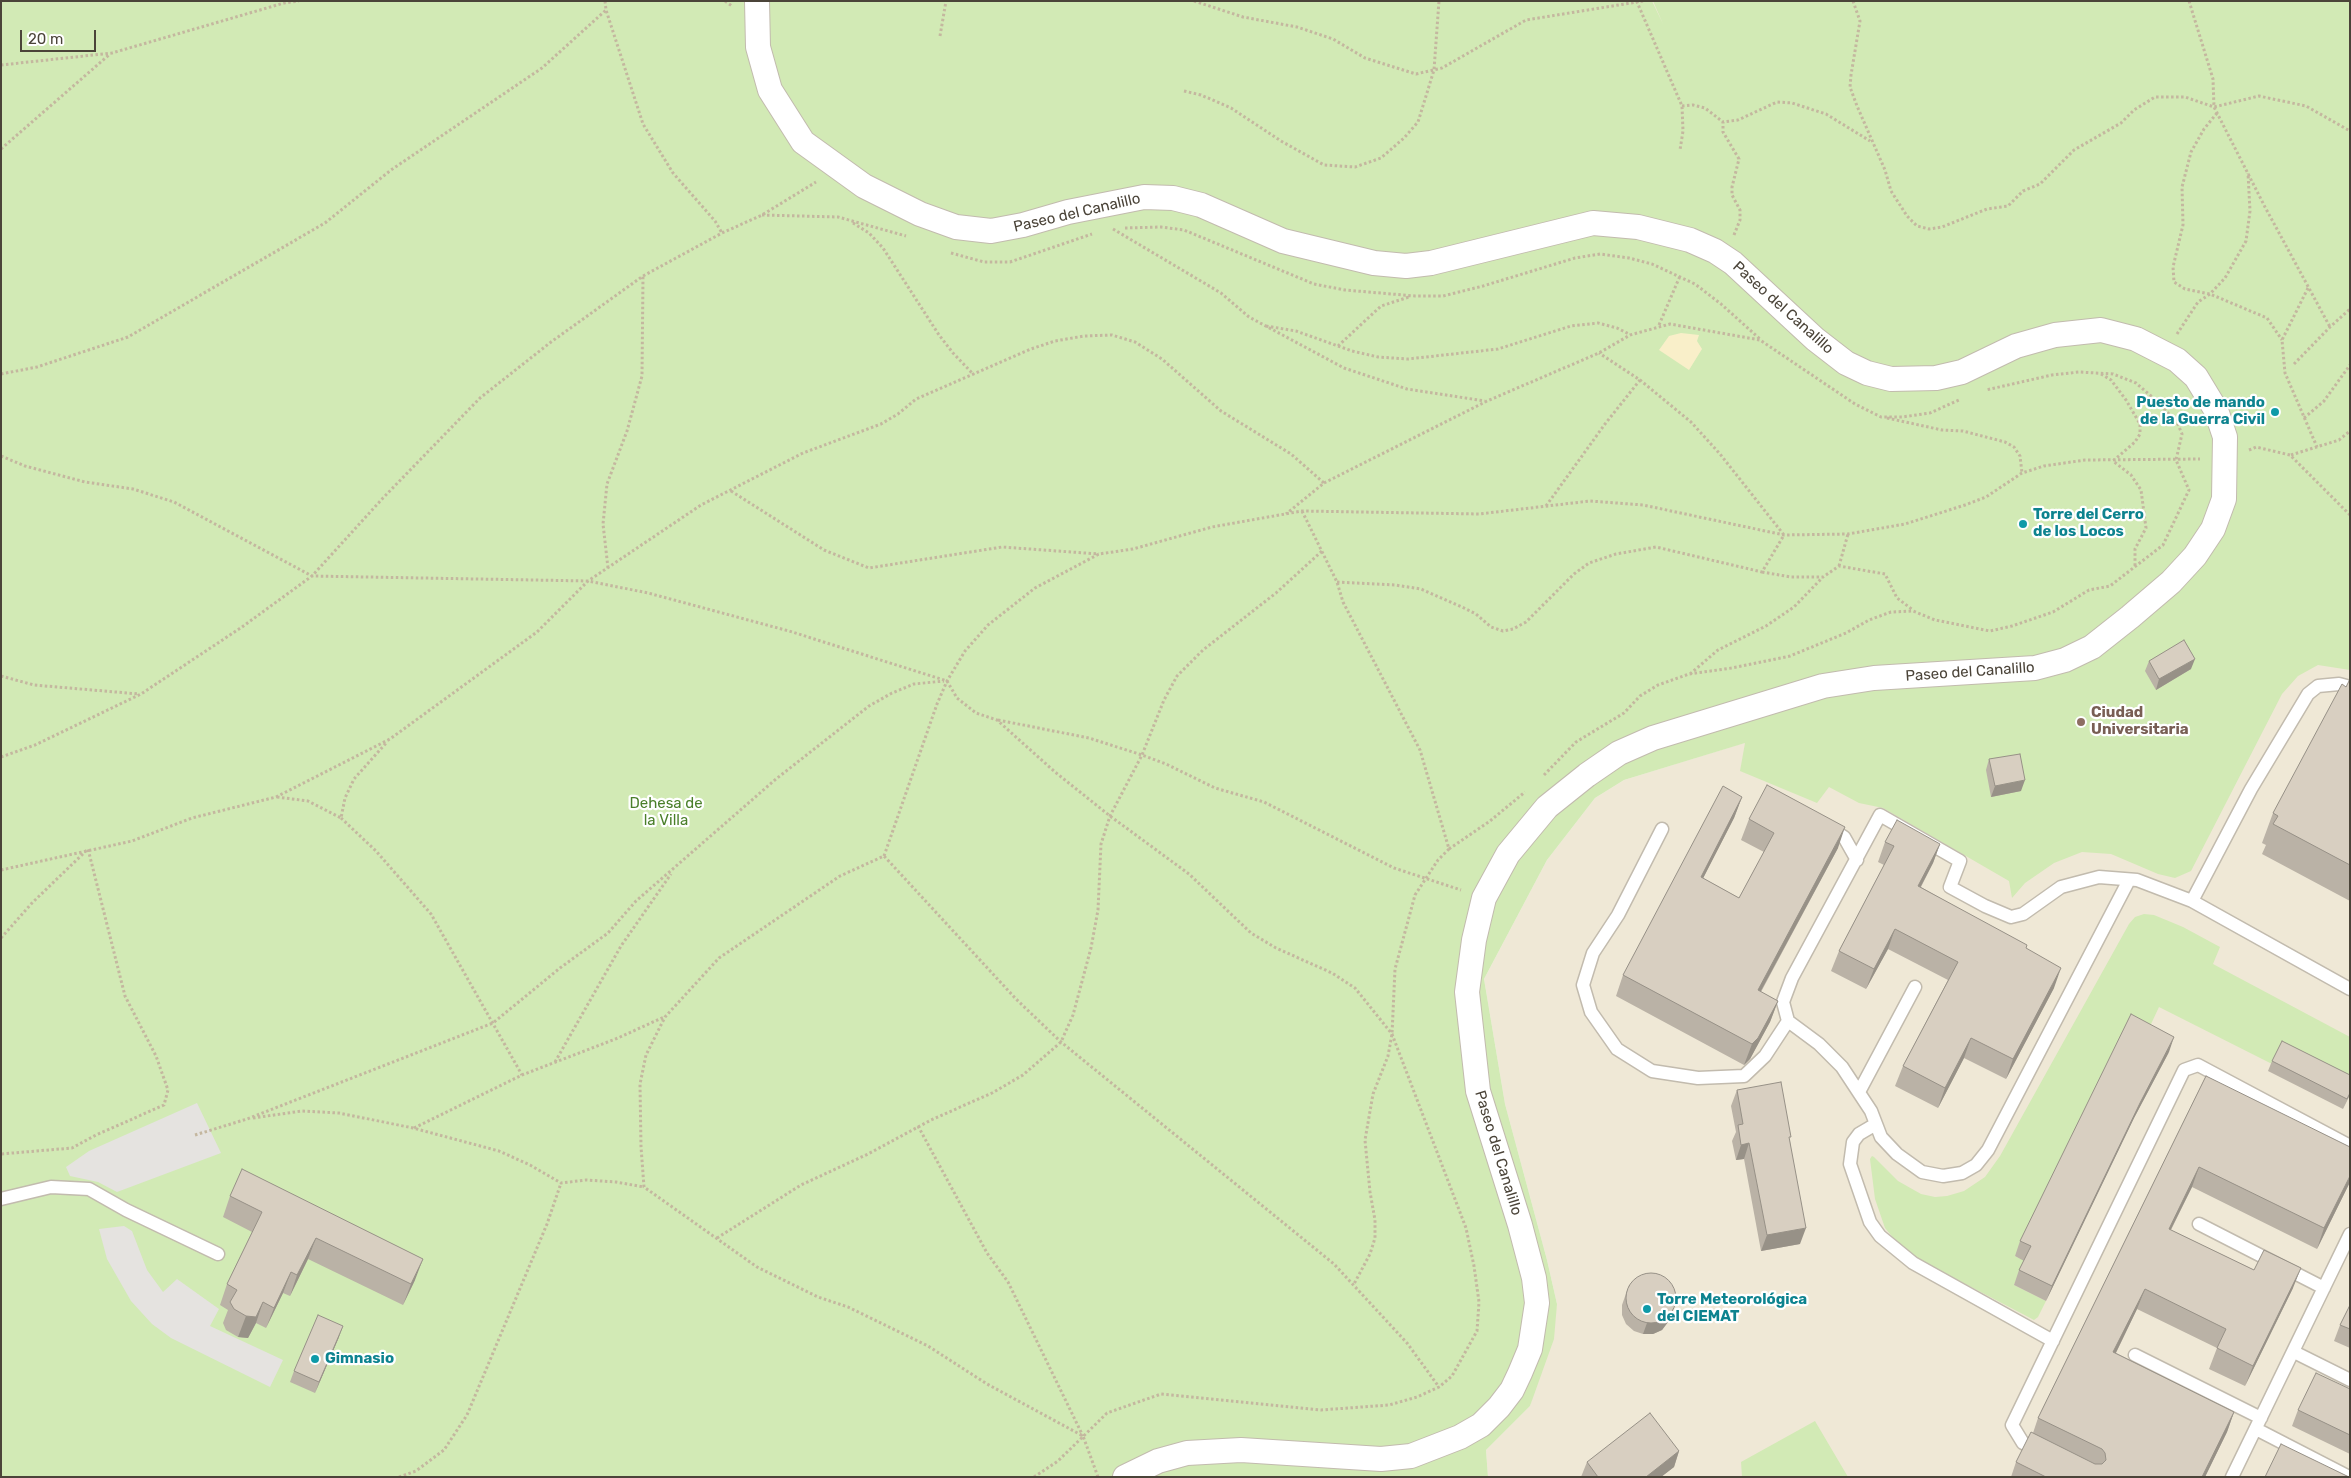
<!DOCTYPE html>
<meta charset="utf-8">
<style>
body{margin:0}
#map{position:relative;width:2351px;height:1478px;overflow:hidden;background:#f6f3ec;font-family:Rubik,sans-serif}
canvas{display:block}
.frame{position:absolute;inset:0;border:2px solid #4b4439;pointer-events:none}
.scale{position:absolute;left:20px;top:30px;width:76px;height:22px;box-sizing:border-box;border:2px solid #4b4439;border-top:0;padding-left:6px;font-size:15px;line-height:18px;white-space:nowrap;color:#4b4439;-webkit-text-stroke:4px #fff;paint-order:stroke}
</style>
<div id="map">
<canvas width="2351" height="1478"></canvas>
<div class="frame"></div>
<div class="scale">20 m</div>
</div>
<script>
const context = document.querySelector('canvas').getContext('2d');
context.lineJoin = 'round';
function paint(path, color) {
  context.fillStyle = color;
  context.fill(path, 'evenodd');
}
function shape(rows) {
  const path = new Path2D();
  for (const r of rows) {
    if (r.length === 3) {
      path.moveTo(r[0] + r[2], r[1]);
      path.arc(r[0], r[1], r[2], 0, 2 * Math.PI);
      continue;
    }
    path.moveTo(r[0], r[1]);
    for (let i = 2; i < r.length; i += 2) path.lineTo(r[i], r[i + 1]);
  }
  return path;
}
function strokePath(path, color, width, dash) {
  context.strokeStyle = color;
  context.lineWidth = width;
  context.lineCap = dash ? 'butt' : 'round';
  context.setLineDash(dash || []);
  context.stroke(path);
}
function drawText(font, color, halo, rows, align = 'center') {
  context.font = font + ' Rubik,sans-serif';
  context.lineWidth = 4.5;
  context.setLineDash([]);
  context.textBaseline = 'middle';
  context.strokeStyle = halo;
  context.fillStyle = color;
  for (const [text, x, y, turn = 0] of rows) {
    context.save();
    context.translate(x, y);
    context.rotate((+turn || 0) * Math.PI / 180);
    context.textAlign = isNaN(turn) ? turn : align;
    if (halo) context.strokeText(text, 0, 0);
    context.fillText(text, 0, 0);
    context.restore();
  }
}
paint(shape([
 [769,1,2350,1,2350,1477,1488,1477,1486,1450,1530,1406,1557,1304,1547,1260,1505,1104,1484,979,1547,860,1595,798,1624,780,1880,701,970,215,917,198]
]), '#efe8d6');
paint(shape([
 [1,1,1652,1,1663,24,1653,1,2350,1,2350,670,2318,665,2298,676,2282,694,2191,871,2175,878,2158,874,2111,854,2082,852,2054,863,2025,883,2012,898,2009,881,1883,808,1859,803,1829,787,1817,803,1740,771,1745,743,1624,780,1595,798,1547,860,1484,979,1505,1104,1547,1260,1557,1304,1554,1339,1530,1406,1486,1450,1488,1477,1,1477],
 [2144,914,2154,915,2183,927,2220,947,2213,964,2350,1037,2350,1087,2272,1064,2159,1007,2144,1039,2015,1256,2025,1261,2014,1285,2046,1301,2038,1317,2034,1320,1914,1257,1895,1240,1885,1228,1875,1199,1870,1159,1872,1156,1874,1157,1898,1181,1921,1194,1935,1197,1947,1196,1964,1191,1985,1177,2000,1156,2129,924,2135,917],
 [1815,1421,1848,1477,1742,1477,1741,1462]
]), '#d2eab5');
paint(shape([
 [1681,333,1699,335,1697,341,1702,349,1689,370,1659,350,1669,336]
]), '#f9efc9');
paint(shape([
 [197,1103,221,1153,117,1192,98,1182,70,1176,66,1167,89,1151],
 [124,1226,132,1231,147,1270,163,1292,177,1279,219,1309,210,1326,283,1360,270,1387,171,1338,152,1324,131,1301,107,1259,99,1229]
]), '#e5e3e0');
const lane = shape([
 [2350,687,2339,684,2318,686,2308,694,2251,789,2192,901,2350,989],
 [1828,827,1844,837,1857,860],
 [1662,829,1618,915,1593,953,1583,985,1591,1012,1617,1049,1652,1071,1698,1078,1744,1076,1765,1056,1788,1021],
 [2129,880,1988,1150,1976,1165,1962,1173,1943,1176,1922,1172,1897,1154,1881,1137,1871,1111,1842,1067,1819,1044,1788,1021,1783,1002,1792,978,1880,815,1960,861,1950,887,1985,906,2011,917,2023,914,2061,887,2099,877,2137,880,2192,901],
 [1859,1092,1915,987],
 [1876,1124,1859,1134,1853,1142,1850,1164,1870,1222,1880,1236,1913,1263,2053,1341],
 [1,1199,51,1187,89,1189,126,1210,218,1254],
 [2199,1224,2324,1288],
 [2294,1352,2350,1380],
 [2135,1355,2261,1418],
 [2256,1429,2349,1477],
 [2039,1451,2023,1443,2012,1425,2184,1070,2198,1065,2350,1146],
 [2232,1477,2350,1234]
]);
const street = shape([
 [757,1,758,47,770,90,803,142,864,186,920,214,956,227,991,231,1023,225,1068,212,1144,197,1173,198,1201,205,1283,241,1374,263,1406,266,1431,263,1593,223,1638,227,1690,240,1715,251,1733,263,1815,339,1846,363,1867,373,1891,379,1936,378,1962,372,2016,346,2055,335,2101,330,2136,339,2177,360,2196,377,2216,410,2225,437,2224,499,2213,529,2195,556,2171,582,2130,617,2092,647,2065,660,2035,668,1874,678,1823,686,1653,738,1619,753,1587,775,1547,807,1508,854,1484,898,1474,940,1467,992,1478,1091,1520,1225,1534,1278,1537,1303,1530,1349,1520,1373,1512,1390,1499,1407,1481,1425,1460,1437,1411,1456,1381,1459,1241,1450,1187,1453,1158,1461,1125,1477]
]);
strokePath(lane, '#c2bbae', 15);
strokePath(street, '#c2bbae', 26);
strokePath(shape([
 [605,1,606,10,643,124,673,173,715,221,722,233],
 [725,1,732,6],
 [1194,1,1243,17,1297,27,1333,39,1365,58,1416,74,1442,68,1526,20,1637,2],
 [1643,1,1637,2,1682,106,1683,131,1680,150],
 [1853,1,1860,21,1851,75,1850,87,1857,106,1885,170,1891,191,1907,216,1917,226,1929,229,1942,227,1987,209,2008,206,2023,191,2040,184,2074,150,2121,123,2134,110,2155,97,2185,97,2214,107,2259,96,2306,106,2350,131],
 [2189,1,2213,79,2214,107,2265,207,2330,327],
 [940,36,946,1],
 [1,65,112,53,284,3,299,1],
 [1184,91,1201,95,1231,108,1281,141,1324,165,1355,167,1381,158,1404,138,1418,122,1434,70,1439,1],
 [1682,106,1693,105,1705,108,1723,122],
 [2217,113,2204,129,2191,152,2182,187,2183,225,2173,267,2174,282,2185,289,2210,294,2267,318,2282,340],
 [1,149,110,54],
 [762,215,838,217,906,236],
 [853,223,869,233,883,248,939,335,953,353,974,375],
 [1125,228,1161,227,1184,230,1314,284,1345,290,1415,296,1443,296,1483,286,1575,258,1600,254,1629,258,1652,264,1695,284,1721,304,1760,339],
 [1113,229,1221,293,1249,317,1344,368,1407,389,1485,401],
 [1734,235,1740,220,1740,210,1732,195,1732,187,1739,159,1723,132,1723,122,1738,120,1777,102,1792,103,1826,114,1870,141],
 [951,253,984,262,1010,262,1092,234],
 [2308,288,2282,340,2285,373,2317,447],
 [1659,325,1680,276],
 [1266,326,1296,331,1352,351,1378,357,1408,359,1498,349,1571,326,1598,323,1617,328,1629,334],
 [2177,334,2198,302,2210,294,2225,278,2246,241,2250,211,2248,173],
 [1338,346,1381,306,1409,297],
 [2294,364,2330,327,2350,309],
 [1,374,37,367,128,337,325,223,391,170,542,68,606,10],
 [2101,374,2111,380,2126,400,2140,424,2140,434,2135,442,2113,461,2131,475,2141,490,2146,528,2135,549,2135,568],
 [1887,418,1942,430,1963,431,2005,442,2014,447,2020,456,2022,473],
 [2304,418,2324,401,2350,365],
 [2249,450,2256,447,2290,455,2350,515],
 [2291,455,2339,440,2350,431],
 [1,456,25,466,85,482,133,489,174,502,312,576,588,581,648,593,789,631,947,681,957,698,976,713,997,720,1055,772,1110,816,1189,874,1251,933,1276,948,1332,973,1355,988,1392,1034,1466,1228,1474,1266,1479,1302,1477,1331,1452,1376,1439,1387,1417,1397,1389,1405,1321,1410,1161,1394,1107,1413,1058,1461,1034,1477],
 [1324,483,1487,401,1599,353,1630,335,1670,324,1760,340,1855,404,1881,417,1902,417,1930,413,1961,399],
 [731,491,824,550,869,568,1002,547,1099,554],
 [1546,506,1605,424,1640,380],
 [1302,511,1337,582,1343,602,1420,750,1449,849,1438,860,1415,895,1395,969,1392,1034,1388,1056,1373,1094,1365,1140,1370,1192,1375,1220,1375,1238,1370,1254,1354,1284],
 [1839,566,1848,534],
 [608,568,603,524,607,484,627,431,642,376,643,276],
 [1762,572,1791,577,1823,577,1839,566,1885,574,1897,598,1913,610],
 [1337,582,1395,585,1421,589,1462,607,1476,614,1491,627,1503,631,1513,629,1526,622,1574,574,1589,563,1616,554,1656,547,1762,572,1784,535,1720,454,1691,422,1640,380,1599,353],
 [1690,674,1718,650,1766,626,1794,607,1823,577],
 [1,676,34,685,139,694],
 [998,720,1089,738,1142,755,1166,764,1215,788,1264,802,1394,868,1461,890],
 [1,757,35,745,141,694,242,627,312,576,383,498,480,398,551,342,643,276,722,233,762,215,816,182],
 [1544,775,1576,742,1624,713,1640,696,1658,685,1689,674,1732,668,1790,656,1846,633,1869,620,1891,612,1913,611,1935,620,1990,631,2012,626,2053,612,2089,590,2110,586,2163,545,2189,490,2176,460,2182,434,2177,422,2151,396,2136,383,2113,374,2079,372,2052,375,1986,390],
 [277,797,308,801,341,818,345,798,354,779,387,742],
 [341,818,376,851,431,914,522,1075],
 [1449,849,1490,821,1525,792],
 [884,856,937,704,947,681,965,651,988,625,1035,588,1099,554,1133,549,1212,527,1302,511,1479,514,1590,501,1643,505,1784,535,1848,534,1905,524,1965,505,1986,497,2022,473,2044,466,2085,460,2200,459],
 [1,870,132,841,192,818,276,797,390,739,537,632,588,581,701,505,803,453,881,424,898,414,916,399,1031,349,1055,341,1084,336,1112,335,1135,342,1162,359,1221,411,1291,454,1324,483,1286,514],
 [1,938,32,903,88,849,125,996,156,1056,168,1090,164,1105,96,1135,72,1148,1,1154],
 [555,1062,621,946,671,874],
 [253,1118,302,1111,339,1113,413,1128,499,1151,530,1165,561,1183,586,1180,616,1182,644,1187],
 [918,1126,987,1253,1008,1282,1083,1436],
 [414,1128,522,1075,618,1038,664,1017],
 [195,1135,247,1119,493,1023,560,968,608,933,636,901,776,779,869,706,892,693,914,684,944,681],
 [717,1238,801,1185,868,1154,931,1120,992,1093,1023,1075,1061,1042,1073,1015,1091,948,1098,910,1101,844,1110,816,1142,755,1164,700,1177,676,1203,650,1276,593,1322,551],
 [399,1477,416,1471,444,1450,467,1415,547,1224,561,1183],
 [1098,1477,1083,1436,987,1384,928,1346,848,1307,818,1297,757,1267,644,1187,641,1147,640,1084,646,1055,665,1017,719,958,840,876,884,856,1016,999,1061,1042,1334,1264,1407,1343,1439,1387]
]), '#c4b79f', 3, [2.5, 2.5]);
strokePath(lane, '#fff', 12);
strokePath(street, '#fff', 24);
paint(shape([
 [2149,661,2191,669,2156,690,2145,671],
 [2350,682,2350,901,2262,854,2266,845,2262,843,2273,813,2346,687],
 [1989,759,2021,791,1991,797,1986,770],
 [1742,797,1734,818,1703,878,1739,898,1764,852,1741,840,1749,819,1838,848,1761,992,1778,1001,1770,1022,1750,1059,1744,1065,1616,996,1623,975],
 [1885,842,1940,844,1933,863,1921,887,2026,948,2054,988,2006,1079,1964,1058,1938,1108,1895,1086,1903,1066,1948,980,1888,949,1866,989,1831,971,1839,951,1884,865,1878,862],
 [2169,1052,2134,1118,2046,1301,2014,1285,2019,1270,2024,1261,2015,1256,2020,1241],
 [2272,1061,2350,1075,2350,1095,2343,1109,2268,1071],
 [2206,1076,2350,1182,2317,1249,2192,1187,2171,1230,2254,1270,2293,1288,2245,1386,2209,1369,2217,1348,2137,1309,2116,1353,2234,1412,2227,1432,2205,1477,2011,1477,2016,1462,2033,1433,2038,1418],
 [1737,1090,1790,1141,1800,1244,1761,1251,1744,1159,1736,1160,1732,1141,1736,1132,1731,1106],
 [230,1196,415,1280,403,1305,308,1259,290,1296,283,1293,266,1328,256,1323,248,1338,238,1337,226,1330,223,1323,228,1310,220,1305,227,1284,252,1232,223,1217],
 [1629,1285,1668,1322,1662,1330,1653,1334,1643,1334,1634,1331,1626,1324,1622,1315,1622,1305],
 [2350,1305,2350,1348,2334,1341,2340,1325],
 [339,1337,315,1393,290,1382,294,1371],
 [2350,1389,2350,1454,2292,1426,2298,1410],
 [1679,1451,1674,1467,1661,1477,1581,1477,1587,1462]
]), '#bab2a6');
paint(shape([
 [2195,659,2191,669,2156,690,2159,679],
 [2025,780,2021,791,1991,797,1995,786],
 [1742,797,1734,818,1693,898,1701,877],
 [1845,827,1838,848,1750,1011,1758,990],
 [1940,844,1933,863,1911,905,1918,886],
 [1895,929,1888,949,1866,989,1874,969],
 [2061,968,2054,988,2006,1079,2013,1059],
 [1778,1001,1770,1022,1750,1059,1744,1065,1752,1044],
 [2174,1037,2169,1052,2134,1118,2046,1301,2052,1286,2140,1103],
 [1971,1038,1964,1058,1938,1108,1945,1088],
 [1749,1143,1744,1159,1736,1160,1741,1145],
 [2199,1167,2192,1187,2161,1249,2169,1229],
 [2350,1176,2350,1182,2317,1249,2324,1228],
 [1806,1228,1800,1244,1761,1251,1767,1235],
 [316,1238,308,1259,290,1296,297,1275],
 [423,1259,415,1280,403,1305,411,1284],
 [2301,1268,2293,1288,2245,1386,2253,1366],
 [291,1272,283,1293,266,1328,274,1308],
 [2145,1289,2137,1309,2106,1373,2113,1352],
 [263,1302,256,1323,248,1338,238,1337,246,1316],
 [1676,1302,1668,1322,1662,1330,1653,1334,1643,1334,1647,1323],
 [343,1326,339,1337,315,1393,319,1382],
 [2234,1412,2227,1432,2205,1477,2202,1477],
 [1679,1451,1674,1467,1661,1477,1646,1477]
]), '#979187');
const building = shape([
 [2184,640,2195,659,2159,679,2149,661,2184,640],
 [2349,681,2350,682,2350,865,2273,824,2278,816,2273,813,2342,684,2346,687,2349,681],
 [2020,754,2025,780,1995,786,1989,759,2020,754],
 [1767,785,1845,827,1758,990,1778,1001,1758,1038,1752,1044,1623,975,1723,786,1742,797,1701,877,1739,898,1774,833,1749,819,1767,785],
 [1897,820,1940,844,1918,886,2027,945,2026,948,2061,968,2013,1059,1971,1038,1945,1088,1903,1066,1958,962,1895,929,1874,969,1839,951,1894,846,1885,842,1897,820],
 [2131,1014,2174,1037,2140,1103,2052,1286,2019,1270,2031,1246,2020,1241,2131,1014],
 [2282,1041,2350,1075,2350,1093,2347,1099,2272,1061,2282,1041],
 [2206,1076,2350,1147,2350,1176,2324,1228,2199,1167,2169,1229,2254,1270,2264,1250,2301,1268,2253,1366,2217,1348,2226,1329,2145,1289,2113,1352,2234,1412,2202,1477,2046,1477,2016,1462,2031,1432,2095,1464,2102,1464,2106,1460,2105,1453,2102,1449,2038,1418,2206,1076],
 [1781,1082,1791,1137,1789,1137,1806,1228,1767,1235,1749,1143,1741,1145,1738,1125,1743,1124,1737,1090,1781,1082],
 [242,1169,423,1259,411,1284,316,1238,297,1275,291,1272,274,1308,263,1302,256,1317,246,1316,234,1309,230,1302,237,1290,227,1284,262,1212,230,1196,242,1169],
 [1651,1298,25],
 [2350,1305,2350,1329,2340,1325,2350,1305],
 [318,1315,343,1326,319,1382,294,1371,318,1315],
 [2316,1373,2350,1389,2350,1435,2298,1410,2316,1373],
 [1650,1413,1679,1451,1646,1477,1598,1477,1587,1462,1650,1413],
 [2281,1444,2349,1477,2265,1477,2281,1444]
]);
paint(building, '#d8cfc1');
strokePath(building, '#979187', 1);
for (const [x, y, r, color] of [
 [2275,412,5,"#0f9aa8"],
 [2023,524,5,"#0f9aa8"],
 [2081,722,5,"#8d6e63"],
 [1647,1309,5,"#0f9aa8"],
 [315,1359,5,"#0f9aa8"]
]) {
  const dot = new Path2D();
  dot.arc(x, y, r, 0, 2 * Math.PI);
  context.fillStyle = color;
  context.fill(dot);
  strokePath(dot, '#fff', 2);
}
drawText('15px', '#4b4439', '#fff', [
 ["Paseo del Canalillo",1077,213,-13],
 ["Paseo del Canalillo",1783,308,42],
 ["Paseo del Canalillo",1970,672,-4],
 ["Paseo del Canalillo",1498,1153,73]
]);
drawText('bold 15px', '#0d838f', '#fff', [
 ["Puesto de mando",2265,403,"right"],
 ["de la Guerra Civil",2265,420,"right"],
 ["Torre del Cerro",2033,515],
 ["de los Locos",2033,532],
 ["Torre Meteorológica",1657,1300],
 ["del CIEMAT",1657,1317],
 ["Gimnasio",325,1359]
], 'left');
drawText('bold 15px', '#785e54', '#fff', [
 ["Ciudad",2091,713],
 ["Universitaria",2091,730]
], 'left');
drawText('15px', '#4a7f2a', '#fff', [
 ["Dehesa de",666,804],
 ["la Villa",666,821]
]);
</script>
